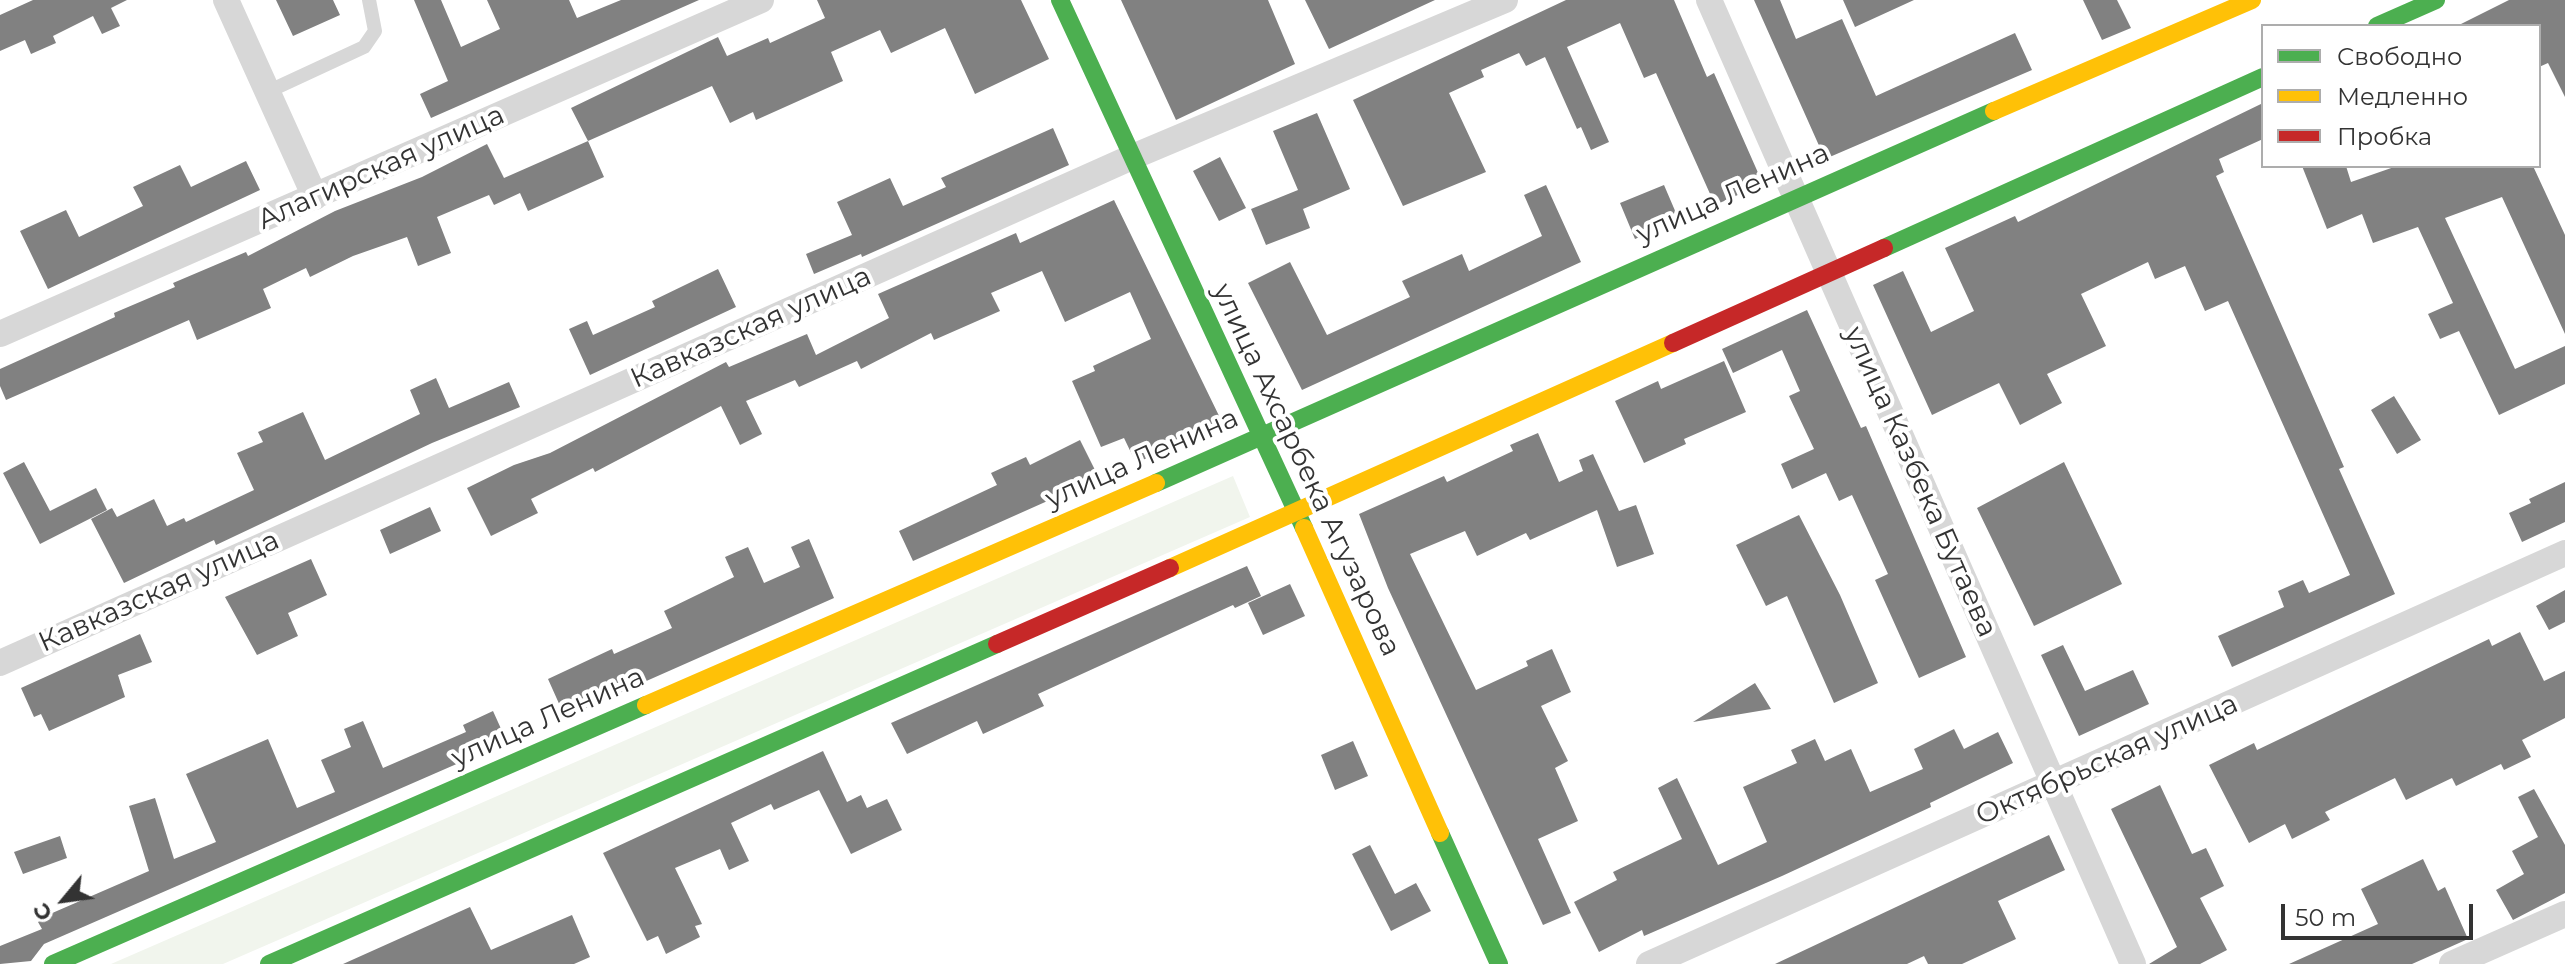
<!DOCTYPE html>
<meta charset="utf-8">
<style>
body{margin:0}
#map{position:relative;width:2565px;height:964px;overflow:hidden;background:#fff;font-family:Montserrat,sans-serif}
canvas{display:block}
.legend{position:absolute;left:2261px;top:24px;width:280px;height:144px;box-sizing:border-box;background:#fff;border:2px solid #adadad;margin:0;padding:10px 14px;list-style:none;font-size:24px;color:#333}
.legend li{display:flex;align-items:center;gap:16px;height:40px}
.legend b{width:40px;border:2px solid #adadad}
.north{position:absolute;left:24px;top:860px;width:80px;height:80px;-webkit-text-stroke:6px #fff;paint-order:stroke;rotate:241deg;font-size:22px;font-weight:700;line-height:32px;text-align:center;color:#333}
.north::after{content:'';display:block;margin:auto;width:28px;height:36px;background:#333;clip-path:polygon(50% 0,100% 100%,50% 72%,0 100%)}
.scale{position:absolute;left:2281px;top:904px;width:192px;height:36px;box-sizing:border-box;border:4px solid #333;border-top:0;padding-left:10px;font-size:24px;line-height:28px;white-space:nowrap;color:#333;-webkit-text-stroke:6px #fff;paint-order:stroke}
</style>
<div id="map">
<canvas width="2565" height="964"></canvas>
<ul class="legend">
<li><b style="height:10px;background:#4caf50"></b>Свободно</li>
<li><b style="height:10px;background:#ffc107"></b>Медленно</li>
<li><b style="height:10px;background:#c62828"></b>Пробка</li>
</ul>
<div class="north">С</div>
<div class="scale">50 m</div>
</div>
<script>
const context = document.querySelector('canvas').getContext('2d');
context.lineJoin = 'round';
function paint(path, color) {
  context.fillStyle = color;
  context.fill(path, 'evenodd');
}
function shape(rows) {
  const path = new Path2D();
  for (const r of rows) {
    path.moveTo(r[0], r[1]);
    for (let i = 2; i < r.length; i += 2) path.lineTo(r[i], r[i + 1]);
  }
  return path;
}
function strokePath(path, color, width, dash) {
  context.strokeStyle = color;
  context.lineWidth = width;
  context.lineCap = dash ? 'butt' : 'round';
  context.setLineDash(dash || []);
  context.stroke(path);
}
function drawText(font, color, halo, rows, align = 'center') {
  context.font = font + ' Montserrat,sans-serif';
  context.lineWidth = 8;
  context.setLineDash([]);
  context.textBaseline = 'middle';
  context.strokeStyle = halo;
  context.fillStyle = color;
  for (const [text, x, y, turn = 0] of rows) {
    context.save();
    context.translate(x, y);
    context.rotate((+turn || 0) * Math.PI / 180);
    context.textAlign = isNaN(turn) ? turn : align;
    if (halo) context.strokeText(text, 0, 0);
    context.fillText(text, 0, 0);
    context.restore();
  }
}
paint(shape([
 [1233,476,1250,517,223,964,111,964]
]), '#f1f5ed');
paint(shape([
 [33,0,127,0,111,8,120,26,102,34,93,16,53,36,56,43,31,54,25,40,0,51,0,15],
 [276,0,333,0,340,15,293,36],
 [414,0,441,0,461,47,500,29,487,0,569,0,577,18,621,0,699,0,431,118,420,94,448,81],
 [817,0,1021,0,1049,59,975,94,945,28,891,53,880,30,831,52,843,81,756,120,753,112,730,123,712,86,588,141,571,108,718,37,727,56,768,38,770,43,825,18],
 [1121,0,1268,0,1295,64,1176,120],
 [1305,0,1435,0,1329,49],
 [1566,0,1674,0,1707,77,1714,73,1763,184,1715,205,1656,73,1644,78,1620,23,1567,47,1609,142,1591,150,1581,127,1577,129,1545,57,1526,66,1519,53,1481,70,1484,77,1449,93,1486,172,1403,206,1353,100],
 [1754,0,1780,0,1796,39,1842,19,1876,96,2015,33,2032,70,1825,159],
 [1843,0,1914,0,1855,27],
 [2083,0,2117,0,2131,28,2102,40],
 [2509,0,2565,0,2565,97,2548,63,2539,67,2539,26,2457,26],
 [2263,103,2263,139,2219,159,2224,172,2216,176,2344,467,2339,469,2395,594,2232,667,2218,636,2284,607,2278,591,2303,580,2309,593,2350,575,2228,301,2205,311,2185,266,2155,279,2148,262,2081,294,2106,346,2047,374,2062,403,2020,425,1999,383,1932,415,1873,285,1903,271,1931,332,1974,311,1945,248,2015,216,2018,222],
 [1317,113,1350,189,1303,209,1310,228,1266,245,1251,209,1298,190,1273,131],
 [1053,128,1069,165,862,257,861,254,814,274,806,254,852,235,837,202,890,178,903,206,946,187,941,178],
 [588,141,604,177,528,211,520,193,494,205,489,195,437,217,451,253,418,266,407,237,353,256,310,277,306,268,263,289,271,308,197,340,189,320,6,400,0,386,0,369,115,317,114,313,175,287,173,283,246,252,248,256,335,211,422,177,487,144,504,178],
 [1220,157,1246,208,1219,221,1193,171],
 [246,161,260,190,48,289,20,231,66,210,79,237,143,206,133,187,180,165,191,187],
 [2302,166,2346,166,2351,182,2397,166,2533,166,2565,235,2565,334,2502,197,2445,218,2515,369,2565,346,2565,384,2499,415,2459,331,2440,339,2428,314,2453,303,2418,227,2373,243,2362,214,2327,229],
 [1546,185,1581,262,1302,390,1248,283,1290,262,1327,335,1410,297,1402,281,1462,254,1469,271,1542,236,1524,195],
 [1664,185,1679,220,1635,239,1620,203],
 [1114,200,1223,424,1136,463,1124,438,1101,447,1072,381,1095,371,1093,366,1151,339,1130,292,1065,322,1042,271,991,293,1000,311,934,340,931,333,861,369,857,361,799,387,795,380,746,401,762,434,740,445,721,406,595,472,593,468,531,499,538,513,491,536,467,488,514,465,550,453,726,362,729,367,807,334,816,355,889,318,878,294,1016,233,1020,243],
 [718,269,736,307,590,375,569,329,587,321,593,335,655,307,652,301],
 [1807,310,1861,428,1866,426,1966,657,1919,678,1875,580,1888,574,1852,495,1839,501,1826,473,1792,489,1781,464,1814,449,1789,396,1800,391,1782,350,1733,373,1722,349],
 [1724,361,1746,412,1684,439,1686,444,1644,463,1615,401,1658,381,1661,389],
 [436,378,449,408,509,382,520,407,432,443,216,545,214,540,124,583,91,519,112,508,117,517,154,499,167,526,184,518,186,522,254,490,237,453,263,442,258,432,303,412,325,460,420,414,410,390],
 [2394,396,2421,440,2397,454,2371,410],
 [1538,433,1559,482,1583,471,1579,460,1593,454,1619,511,1636,505,1654,554,1617,567,1597,510,1530,540,1526,533,1477,556,1465,531,1410,554,1476,690,1528,666,1526,661,1552,649,1571,692,1541,706,1568,761,1555,768,1578,821,1538,839,1571,913,1543,925,1388,588,1359,514,1444,476,1447,482,1513,451,1510,445],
 [1080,440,1099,478,913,561,899,531,997,485,991,473,1026,457,1030,465],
 [24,462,50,511,96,488,107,510,40,544,3,473],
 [2064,462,2122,584,2034,626,1977,508],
 [2565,482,2565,522,2522,542,2509,513,2531,503,2529,499],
 [430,507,441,531,390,554,380,530],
 [1799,515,1840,595,1878,683,1834,703,1787,596,1766,606,1736,545],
 [809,539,834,598,565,717,548,679,612,649,614,654,672,628,664,611,734,577,725,557,748,547,764,583,800,567,791,547],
 [311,559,327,595,288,613,298,636,257,655,225,597],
 [1247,566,1261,596,1235,608,1233,605,1038,694,1044,706,983,734,977,721,907,754,891,723],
 [1290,584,1305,616,1263,635,1248,603],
 [2565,590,2565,622,2549,630,2536,606],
 [2520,632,2544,681,2565,671,2565,718,2522,740,2531,757,2504,770,2501,764,2456,786,2452,778,2406,800,2395,778,2325,812,2330,820,2292,839,2285,824,2249,843,2209,765,2254,743,2257,750,2489,639,2492,646],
 [140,634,152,662,118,675,125,697,49,731,41,714,34,717,21,688],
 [2063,645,2085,691,2133,670,2149,704,2079,736,2041,655],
 [1755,683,1771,709,1693,722],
 [493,711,507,742,44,944,31,961,0,964,0,946,42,929,38,922,50,914,149,871,129,806,155,798,174,859,216,842,186,774,268,739,297,808,335,792,321,760,351,747,344,729,363,721,383,768,466,732,463,725],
 [1954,729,1964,749,1998,732,2013,763,1930,803,1931,807,1782,876,1644,936,1642,930,1599,952,1574,902,1617,880,1613,872,1682,839,1658,788,1677,778,1718,865,1767,842,1743,787,1797,763,1791,750,1815,739,1825,761,1851,749,1870,792,1923,769,1914,749],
 [1353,741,1368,776,1335,790,1321,755],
 [823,751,847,802,861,795,867,808,887,799,902,830,851,854,819,790,774,810,771,804,731,823,749,861,729,870,720,849,675,868,702,924,695,926,700,937,666,954,658,936,647,941,603,853],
 [2160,785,2192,854,2206,848,2224,886,2200,898,2227,950,2200,964,2149,964,2177,947,2111,809],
 [2534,789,2565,845,2565,893,2513,920,2496,890,2524,874,2512,851,2538,837,2518,797],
 [2049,835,2065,870,1998,901,2016,939,1962,964,1928,964,1924,956,1907,964,1775,964],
 [60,836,67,858,23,874,14,852],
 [1370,845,1395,894,1416,883,1431,911,1391,931,1352,854],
 [2423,859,2438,891,2445,887,2468,939,2412,964,2289,964,2378,924,2361,889],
 [470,907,491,950,572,915,590,957,574,964,343,964]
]), '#818181');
strokePath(shape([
 [267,92,364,47,375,31,369,0]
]), '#d7d7d7', 14);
strokePath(shape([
 [226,0,315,197],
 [1709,0,2133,964],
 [0,334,761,0],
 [0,663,1130,158,1505,0],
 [1649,964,2565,553],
 [2452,964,2565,914]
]), '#d7d7d7', 26);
strokePath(shape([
 [1060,0,1304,528],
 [2377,26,2436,0],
 [1884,248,2263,77],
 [1156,483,1994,111],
 [1440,833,1499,964],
 [53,964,646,705],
 [269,964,997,644]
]), '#4caf50', 18);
strokePath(shape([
 [1994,111,2252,0],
 [1304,528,1440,833],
 [1170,568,1673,343],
 [646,705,1156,483]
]), '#ffc107', 18);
strokePath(shape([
 [1673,343,1884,248],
 [997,644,1170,568]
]), '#c62828', 18);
drawText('28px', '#333', '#fff', [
 ["Алагирская улица",381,168,-24],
 ["улица Ленина",1733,194,-24],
 ["Кавказская улица",751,328,-24],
 ["улица Ленина",1142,459,-24],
 ["улица Ахсарбека Агузарова",1306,470,65],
 ["улица Казбека Бутаева",1920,482,66],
 ["Кавказская улица",159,592,-24],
 ["улица Ленина",548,718,-24],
 ["Октябрьская улица",2107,760,-24]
]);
</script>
